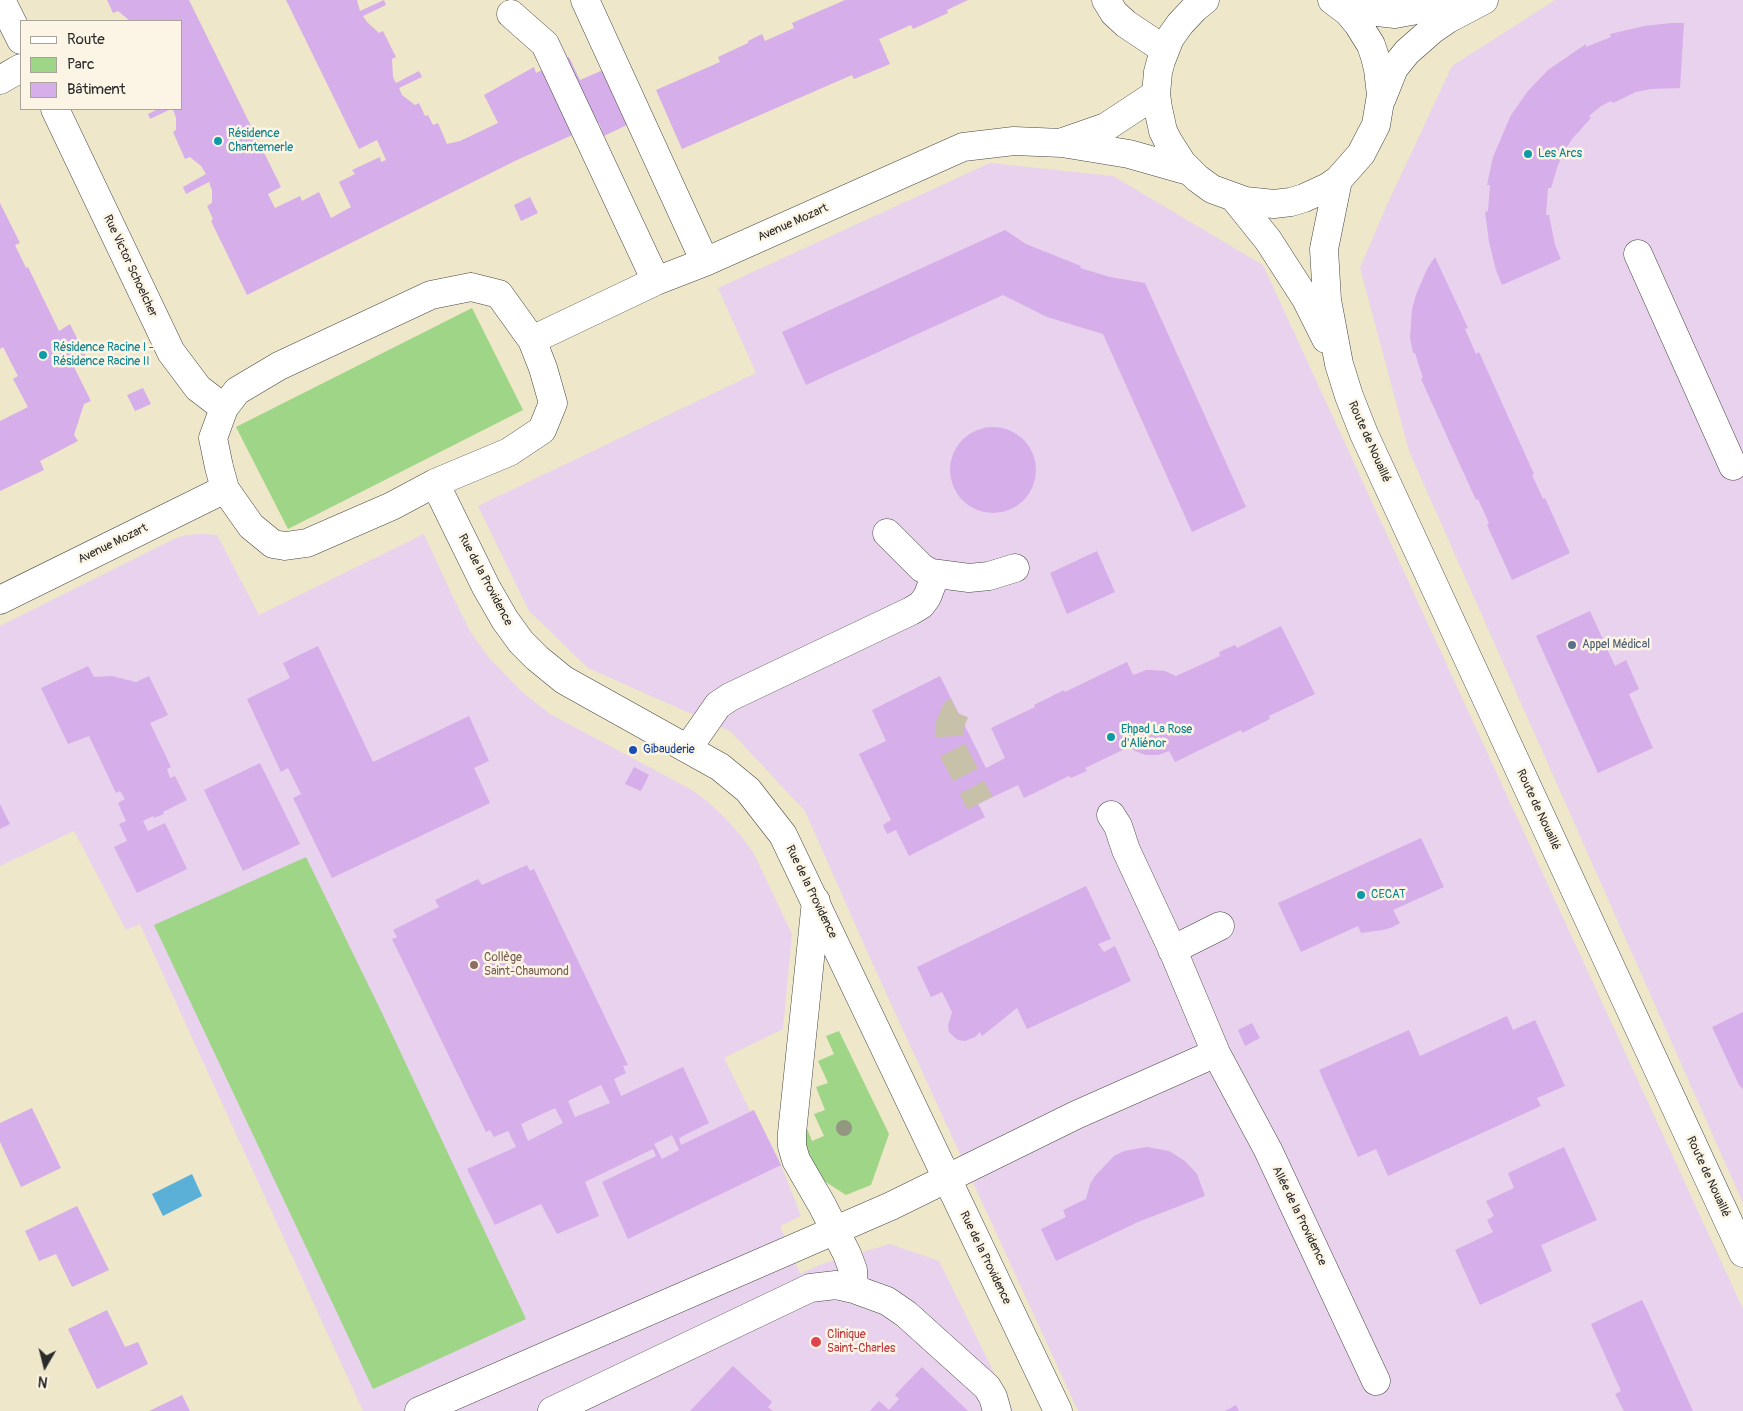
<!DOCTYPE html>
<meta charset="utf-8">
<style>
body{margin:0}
#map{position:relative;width:1743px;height:1411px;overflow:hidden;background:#eee7c9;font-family:Pangolin,sans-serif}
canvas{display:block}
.legend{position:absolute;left:20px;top:20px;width:162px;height:90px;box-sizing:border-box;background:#fcf5e5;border:1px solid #a8a49b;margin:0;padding:6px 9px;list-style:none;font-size:15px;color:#2b2b2b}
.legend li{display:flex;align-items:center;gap:10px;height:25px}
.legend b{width:25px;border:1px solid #a8a49b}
.north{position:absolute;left:20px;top:1341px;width:50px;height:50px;-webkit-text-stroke:4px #fcf5e5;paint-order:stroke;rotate:188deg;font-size:14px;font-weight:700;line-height:20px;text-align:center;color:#2b2b2b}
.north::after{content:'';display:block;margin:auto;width:18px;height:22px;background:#2b2b2b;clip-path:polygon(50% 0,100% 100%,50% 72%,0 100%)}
</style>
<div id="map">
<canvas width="1743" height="1411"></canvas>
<ul class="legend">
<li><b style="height:6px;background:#fff"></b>Route</li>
<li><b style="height:14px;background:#9fd587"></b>Parc</li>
<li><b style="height:14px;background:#d6aeea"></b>Bâtiment</li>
</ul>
<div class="north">N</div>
</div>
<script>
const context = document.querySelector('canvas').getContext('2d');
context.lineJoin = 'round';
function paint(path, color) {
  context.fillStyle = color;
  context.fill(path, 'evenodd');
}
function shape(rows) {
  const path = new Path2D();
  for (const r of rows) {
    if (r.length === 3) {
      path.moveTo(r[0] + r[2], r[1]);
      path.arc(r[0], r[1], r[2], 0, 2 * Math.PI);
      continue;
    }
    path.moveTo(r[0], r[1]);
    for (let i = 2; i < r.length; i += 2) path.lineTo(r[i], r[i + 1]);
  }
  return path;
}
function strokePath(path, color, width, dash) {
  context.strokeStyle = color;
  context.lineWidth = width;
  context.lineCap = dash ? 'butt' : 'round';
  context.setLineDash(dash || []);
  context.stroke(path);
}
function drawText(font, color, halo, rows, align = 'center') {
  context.font = font + ' Pangolin,sans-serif';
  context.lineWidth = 5;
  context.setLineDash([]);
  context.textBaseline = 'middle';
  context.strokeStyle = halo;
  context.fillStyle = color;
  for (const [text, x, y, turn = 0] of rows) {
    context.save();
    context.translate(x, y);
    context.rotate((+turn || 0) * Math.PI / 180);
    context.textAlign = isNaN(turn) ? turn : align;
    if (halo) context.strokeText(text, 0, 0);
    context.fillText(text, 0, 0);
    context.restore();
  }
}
paint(shape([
 [1555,0,1743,0,1743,1203,1409,451,1360,268,1386,207,1452,66],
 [990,163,1113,176,1263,265,1743,1309,1743,1411,1078,1411,870,958,805,811,730,731,588,668,529,611,478,506,756,373,718,288],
 [202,534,217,535,259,615,424,534,451,593,471,633,490,659,521,691,550,714,692,790,708,802,725,818,741,836,754,854,792,934,783,1029,724,1058,750,1111,754,1110,781,1165,801,1216,780,1226,800,1274,822,1264,890,1244,939,1261,1013,1411,363,1411,140,924,126,930,74,831,0,866,0,626,176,538,187,535]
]), '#e9d2ed');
paint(shape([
 [472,308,523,410,288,529,236,427],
 [306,857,382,1013,526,1319,373,1389,154,925],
 [839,1031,889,1134,871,1185,846,1195,818,1177,804,1151,803,1118,812,1141,824,1136,814,1114,825,1110,816,1087,828,1083,818,1061,834,1054,826,1036]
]), '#9fd587');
paint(shape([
 [192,1174,202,1196,163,1216,152,1194]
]), '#5bb0d7');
paint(shape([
 [107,0,189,0,281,187,268,194,275,208,300,196,302,201,319,192,331,218,351,207,339,182,355,174,352,170,380,157,381,162,386,160,377,140,359,149,286,0,357,0,360,11,384,0,386,5,363,16,367,22,379,33,383,31,396,57,392,59,393,77,396,83,419,71,422,77,399,88,402,95,415,105,419,103,425,116,428,115,433,125,438,123,447,144,460,141,498,123,484,95,534,67,536,73,569,57,580,80,603,70,627,125,604,136,599,123,517,160,247,295,211,221,213,219,207,206,212,203,212,190,209,182,186,194,183,187,206,174,201,166,190,157,185,159,173,132,176,130,176,118,173,109,181,109,181,21,130,21,118,11,113,13],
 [845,0,968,0,947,10,948,13,913,29,911,25,879,39,890,64,854,79,852,75,682,149,656,90,720,62,718,57,748,43,748,41,762,34,765,41,794,28,792,23],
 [1671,23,1684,23,1680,88,1651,89,1636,92,1613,103,1611,101,1601,106,1589,116,1591,118,1572,139,1564,152,1558,165,1551,188,1548,188,1546,215,1549,215,1555,245,1561,259,1502,285,1496,270,1489,242,1485,212,1488,211,1490,185,1487,185,1493,157,1511,115,1528,91,1548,70,1586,44,1586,47,1611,37,1610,34,1644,26],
 [158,109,171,109,150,119,148,114],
 [530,197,538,213,521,221,514,205],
 [0,203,20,243,15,245,26,268,28,267,59,331,70,324,87,359,73,365,91,401,84,404,74,435,78,441,40,461,44,470,0,491,0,421,28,407,13,379,18,376,3,347,0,349],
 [1005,230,1026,244,1081,266,1080,268,1110,277,1145,283,1246,507,1192,532,1103,334,1047,317,1003,295,806,385,782,332],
 [1435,257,1468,328,1465,329,1476,354,1479,352,1534,474,1532,475,1543,499,1545,498,1570,553,1512,580,1487,525,1489,523,1478,499,1476,500,1421,379,1423,378,1415,353,1413,353,1410,338,1412,309,1416,295,1427,269],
 [143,388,151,404,135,411,127,395],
 [993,470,43],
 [1097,551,1115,592,1067,614,1050,573],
 [1590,611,1615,666,1626,660,1639,689,1629,694,1653,748,1598,773,1536,636],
 [1281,626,1315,694,1269,716,1270,719,1242,733,1241,730,1175,762,1169,751,1158,755,1146,755,1135,751,1129,747,1085,768,1087,771,1071,778,1069,776,1024,798,1018,785,978,804,985,817,909,856,896,830,887,834,883,825,891,820,859,754,886,741,872,710,940,676,986,768,1005,758,991,728,1035,707,1034,705,1064,690,1065,692,1127,662,1133,675,1146,670,1153,670,1165,671,1176,676,1220,656,1219,652,1235,645,1237,648],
 [318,646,373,762,469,716,489,761,474,768,490,803,332,878,293,798,301,794,288,768,281,772,247,699,290,678,283,663],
 [88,666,94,677,112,676,136,682,149,676,168,715,150,723,171,767,167,769,170,778,175,776,187,800,163,812,164,814,154,818,153,816,143,821,148,831,165,823,187,869,137,893,114,847,127,841,119,824,126,821,118,803,125,799,120,791,116,793,89,736,68,744,41,688],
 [260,763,300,844,243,871,204,790],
 [634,767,649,775,641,791,625,784],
 [0,804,10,824,0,829],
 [1421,838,1444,887,1393,910,1400,923,1393,927,1383,930,1361,933,1358,926,1301,952,1278,903],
 [527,865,530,871,534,869,628,1065,623,1066,626,1073,614,1079,621,1096,683,1067,709,1123,679,1138,681,1145,754,1110,781,1165,628,1239,602,1182,656,1156,653,1149,585,1182,599,1216,557,1234,541,1204,495,1225,467,1169,516,1147,508,1131,494,1137,490,1130,486,1132,392,939,397,937,393,930,439,907,435,900,478,879,482,885],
 [601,1085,610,1103,575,1117,568,1101],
 [555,1108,563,1123,528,1141,521,1124],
 [672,1135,679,1150,662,1159,654,1144],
 [1086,886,1111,939,1098,944,1104,952,1115,946,1131,981,1027,1029,1017,1008,982,1036,980,1032,975,1037,965,1041,958,1040,954,1037,949,1032,948,1026,952,1012,942,992,931,997,917,967],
 [1743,1012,1743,1089,1739,1085,1712,1027],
 [1507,1016,1513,1030,1535,1020,1565,1086,1537,1098,1541,1106,1388,1176,1376,1149,1358,1157,1319,1070,1409,1030,1420,1056],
 [1252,1023,1260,1038,1245,1046,1238,1030],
 [32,1108,61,1168,21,1187,0,1142,0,1123],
 [1147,1147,1169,1151,1185,1161,1197,1174,1205,1196,1138,1222,1056,1261,1041,1229,1066,1217,1063,1210,1086,1199,1090,1184,1095,1176,1114,1156,1124,1151],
 [1564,1147,1597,1220,1541,1245,1552,1271,1480,1305,1455,1250,1493,1232,1487,1220,1494,1216,1486,1201,1514,1188,1508,1173],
 [77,1206,109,1270,72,1287,56,1254,39,1261,25,1231],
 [1642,1300,1646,1308,1693,1411,1624,1411,1615,1394,1621,1391,1591,1324],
 [107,1310,125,1347,138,1342,148,1364,97,1389,68,1329],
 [733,1366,772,1402,768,1407,773,1411,690,1411],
 [922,1367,968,1411,870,1411,879,1401,889,1410,899,1399,895,1395],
 [182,1395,190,1411,149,1411,172,1400],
 [1236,1405,1239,1411,1225,1411]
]), '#d6aeea');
strokePath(shape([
 [957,711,955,712,949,727,950,745,980,803]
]), '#c7c1a9', 28, [28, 14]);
const minor = shape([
 [585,0,705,262],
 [1106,0,1114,13,1126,24,1165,50],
 [1205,0,1195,8,1180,24,1170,38,1161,61,1158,72,1156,94,1158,108,1163,131,1168,141,1182,163,1197,178,1212,189,1245,201,1274,204,1291,202,1304,198,1328,187,1338,180,1361,154,1376,125,1381,95,1378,69,1375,57,1371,45,1358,24,1348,12,1332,0],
 [1338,0,1369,11,1395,14,1411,11,1447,0],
 [0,3,3,4,21,40],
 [511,14,545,44,656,281],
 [0,80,21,68],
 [1382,98,1394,68,1407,52,1432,30,1448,19,1484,0],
 [55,109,171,352,198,388,224,408],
 [1063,142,1106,127,1156,94],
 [1338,180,1324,249,1327,300,1339,364,1349,396,1364,434,1743,1253],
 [1235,199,1268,240,1306,299,1326,339],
 [1638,254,1733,466],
 [471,287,499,294,532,340,543,368,553,403,542,430,509,452,435,483,392,506,307,543,285,546,273,544,251,526,225,489,219,467,213,438,224,408,237,391,279,366,431,295,471,287],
 [532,340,656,281,705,262,963,147,1014,141,1062,143,1129,154,1189,171],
 [435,483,486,587,505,620,521,642,537,658,564,680,720,767,748,790,783,835,1058,1411],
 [887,533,922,568,931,573,969,578,989,576,1015,568],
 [0,600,225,489],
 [688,748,718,705,730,697,911,611,921,605,927,597,936,574],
 [1111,815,1118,826,1126,850,1174,953,1216,1053,1268,1150,1376,1381],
 [816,901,792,1133,792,1146,796,1160,822,1205,847,1254,853,1270,854,1289],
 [1172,950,1220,926],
 [419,1411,891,1206,1076,1115,1216,1053],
 [552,1411,810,1288,836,1285,854,1289,887,1301,906,1314,987,1387,993,1397,997,1411]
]);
strokePath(minor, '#484743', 29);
strokePath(minor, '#fff', 28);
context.fillStyle = '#93977f';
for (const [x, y] of [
 [844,1128]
]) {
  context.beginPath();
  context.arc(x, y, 8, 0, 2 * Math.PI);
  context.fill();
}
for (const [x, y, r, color] of [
 [218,141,5,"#0f9aa8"],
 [1528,154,5,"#0f9aa8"],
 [43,355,5,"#0f9aa8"],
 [1572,645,5,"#5c6f8a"],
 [1111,737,5,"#0f9aa8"],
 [633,750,5,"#1a4fb4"],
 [1361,895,5,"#0f9aa8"],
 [474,965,5,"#8d6e63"],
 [816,1342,6,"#e0444e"]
]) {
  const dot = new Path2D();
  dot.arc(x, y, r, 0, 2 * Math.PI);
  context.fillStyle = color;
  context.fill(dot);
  strokePath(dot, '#fcf5e5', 2);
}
drawText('12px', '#0d838f', '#fcf5e5', [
 ["Résidence",228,134],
 ["Chantemerle",228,148],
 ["Les Arcs",1538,154],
 ["Résidence Racine I -",53,348],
 ["Résidence Racine II",53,362],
 ["Ehpad La Rose",1121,730],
 ["d'Aliénor",1121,744],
 ["CECAT",1371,895]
], 'left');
drawText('12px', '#2b2b2b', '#fcf5e5', [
 ["Avenue Mozart",793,223,-24],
 ["Rue Victor Schoelcher",130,266,65],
 ["Route de Nouaillé",1369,442,66],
 ["Avenue Mozart",113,544,-26],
 ["Rue de la Providence",485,580,62],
 ["Route de Nouaillé",1538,810,65],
 ["Rue de la Providence",811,892,64],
 ["Route de Nouaillé",1708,1177,65],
 ["Allée de la Providence",1299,1216,64],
 ["Rue de la Providence",985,1258,64]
]);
drawText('12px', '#4e5e75', '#fcf5e5', [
 ["Appel Médical",1582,645]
], 'left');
drawText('12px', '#164399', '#fcf5e5', [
 ["Gibauderie",643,750]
], 'left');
drawText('12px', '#785e54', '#fcf5e5', [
 ["Collège",484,958],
 ["Saint-Chaumond",484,972]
], 'left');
drawText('12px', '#be3a42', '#fcf5e5', [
 ["Clinique",827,1335],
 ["Saint-Charles",827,1349]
], 'left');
</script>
